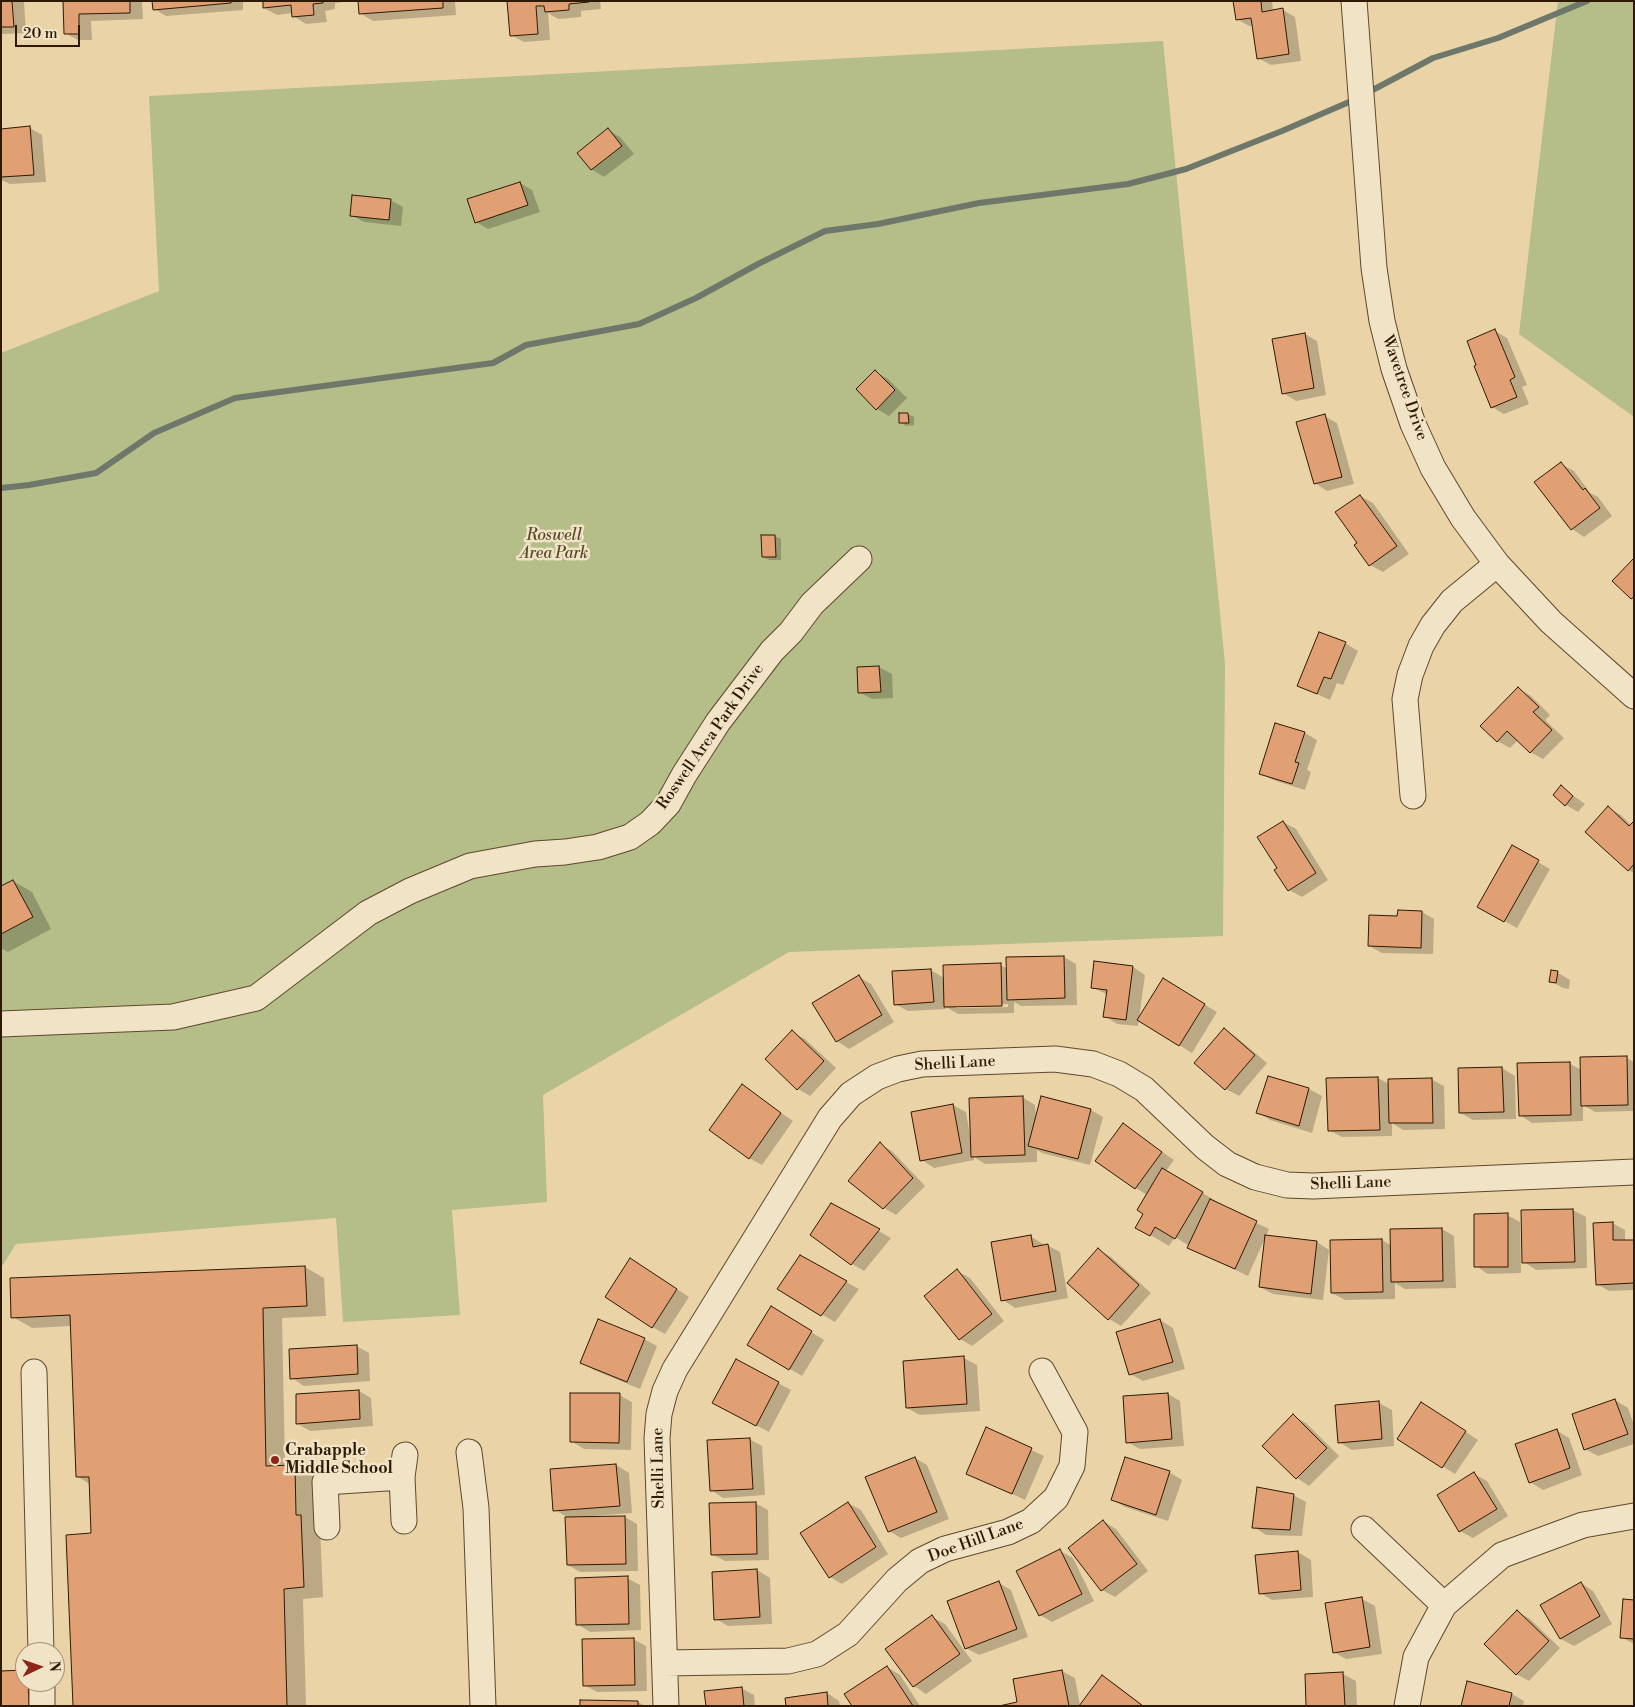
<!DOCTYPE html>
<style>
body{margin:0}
#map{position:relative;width:1635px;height:1707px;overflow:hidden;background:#ead4a7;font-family:"Libre Bodoni",serif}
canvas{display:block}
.frame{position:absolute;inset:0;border:2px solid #2e1903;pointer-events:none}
.north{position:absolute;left:15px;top:1642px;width:50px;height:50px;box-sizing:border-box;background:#f1e3c6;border:1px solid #a39278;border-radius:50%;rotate:87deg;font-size:14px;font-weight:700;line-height:20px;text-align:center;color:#2e1903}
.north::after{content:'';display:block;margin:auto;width:18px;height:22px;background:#8f2418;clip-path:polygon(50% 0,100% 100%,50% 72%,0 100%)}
.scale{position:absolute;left:15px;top:25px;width:65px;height:22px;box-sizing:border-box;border:2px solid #2e1903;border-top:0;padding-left:6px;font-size:15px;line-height:18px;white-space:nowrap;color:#2e1903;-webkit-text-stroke:4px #f1e3c6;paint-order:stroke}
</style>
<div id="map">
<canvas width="1635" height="1707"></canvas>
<div class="frame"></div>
<div class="north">N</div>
<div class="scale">20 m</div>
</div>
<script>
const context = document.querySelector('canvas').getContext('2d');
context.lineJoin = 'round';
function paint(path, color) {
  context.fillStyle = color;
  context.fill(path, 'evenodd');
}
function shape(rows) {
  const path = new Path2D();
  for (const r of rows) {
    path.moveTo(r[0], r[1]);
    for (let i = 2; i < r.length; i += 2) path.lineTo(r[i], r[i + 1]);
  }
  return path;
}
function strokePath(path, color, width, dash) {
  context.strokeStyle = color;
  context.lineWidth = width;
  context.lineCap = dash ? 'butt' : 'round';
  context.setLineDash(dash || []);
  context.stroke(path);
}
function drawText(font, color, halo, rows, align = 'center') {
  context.font = font + ' "Libre Bodoni",serif';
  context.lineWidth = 5;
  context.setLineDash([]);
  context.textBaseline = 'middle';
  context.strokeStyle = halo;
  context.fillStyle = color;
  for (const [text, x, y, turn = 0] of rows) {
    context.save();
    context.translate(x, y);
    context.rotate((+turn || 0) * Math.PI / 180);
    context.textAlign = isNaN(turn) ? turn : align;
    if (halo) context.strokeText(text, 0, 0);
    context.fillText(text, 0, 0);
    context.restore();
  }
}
paint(shape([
 [1558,1,1634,1,1634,417,1519,334],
 [1163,41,1225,664,1223,936,789,952,543,1095,547,1202,452,1210,460,1315,343,1322,336,1218,16,1244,1,1268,1,353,159,291,149,96]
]), '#b5bd88');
paint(shape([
 [1,1,24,2,26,33,1,34],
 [64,1,142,1,143,19,91,21,92,40,78,40,65,33],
 [153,1,243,1,243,10,166,16,154,9],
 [264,1,352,1,335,3,335,9,325,11,327,22,306,24,293,16,293,13,277,15,264,8],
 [359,1,455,1,456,15,373,21,360,13],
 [508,1,600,1,601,9,581,11,581,17,558,19,548,13,550,40,524,42,511,35],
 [1234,1,1272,1,1273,11,1283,10,1295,17,1301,61,1271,65,1258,58,1253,26,1249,26,1237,19],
 [30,128,42,135,46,182,10,184,1,180,1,130],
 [608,130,620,137,634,154,604,177,591,169],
 [520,183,532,190,540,212,488,229,476,222],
 [390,200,403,207,401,226,364,222,351,215],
 [1495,331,1507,338,1527,385,1522,387,1529,404,1504,414,1492,407],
 [1305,334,1317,341,1326,395,1296,401,1283,393],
 [876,372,888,379,907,398,889,416,877,409],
 [908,414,914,417,914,425,906,426,900,422],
 [1324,416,1337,423,1354,484,1327,491,1315,483],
 [1561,464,1574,471,1590,493,1598,497,1612,516,1584,537,1572,529],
 [1360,496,1373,503,1409,554,1383,572,1370,565,1359,543],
 [762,536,775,536,781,539,781,560,769,560,763,556],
 [1345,643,1358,651,1343,685,1337,683,1330,700,1299,686],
 [879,667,892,674,893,698,872,699,859,692],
 [1519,689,1531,696,1550,715,1545,720,1564,738,1543,759,1530,752,1518,740,1510,748,1497,741],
 [1305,733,1317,740,1307,770,1311,772,1305,790,1273,780,1261,773],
 [1561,787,1585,804,1578,812,1566,805],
 [1608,808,1621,815,1631,825,1634,822,1634,873,1628,870],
 [1283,822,1296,829,1328,880,1302,897,1289,890,1278,868],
 [1512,847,1550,869,1517,928,1479,907],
 [13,881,32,892,51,929,8,952,1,948,1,887],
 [1422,912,1434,919,1433,954,1382,953,1369,946,1398,918],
 [1064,957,1076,964,1077,1005,1021,1006,1014,1002,1014,1013,958,1014,946,1007,946,1009,908,1011,895,1004,893,973,931,970,944,978,1000,965,1008,969],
 [1008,1004,1008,1007,956,1008,956,1006],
 [1133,967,1145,975,1139,1019,1163,980,1217,1012,1192,1053,1139,1020,1138,1026,1117,1024,1105,1016,1108,995,1092,987],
 [1552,972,1558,973,1570,980,1569,989,1563,988,1551,981],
 [859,977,871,984,894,1022,849,1049,837,1041],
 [1224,1029,1236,1037,1267,1063,1239,1096,1226,1089,1195,1063],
 [792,1032,805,1039,836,1068,810,1096,798,1089],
 [1627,1058,1634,1062,1634,1111,1595,1112,1583,1105,1583,1121,1532,1123,1520,1115,1569,1063,1581,1070],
 [1502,1068,1515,1076,1516,1119,1473,1120,1461,1113,1459,1069],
 [1269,1078,1309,1089,1322,1096,1312,1133,1270,1120,1257,1112],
 [1378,1078,1389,1084,1431,1079,1444,1086,1445,1129,1403,1130,1392,1123,1392,1136,1342,1137,1329,1130],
 [742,1086,793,1121,762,1165,749,1158],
 [1022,1097,1035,1105,1036,1119,1042,1097,1091,1110,1103,1117,1090,1165,1042,1153,1037,1150,1037,1162,985,1164,974,1157,974,1160,934,1168,922,1160,953,1105,966,1112,970,1136,972,1136],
 [1123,1125,1174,1160,1166,1171,1221,1204,1220,1206,1269,1229,1266,1236,1317,1242,1329,1250,1323,1300,1273,1294,1260,1287,1266,1236,1248,1276,1202,1254,1175,1237,1169,1246,1137,1227,1145,1213,1147,1195,1136,1188],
 [880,1144,892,1151,925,1186,896,1215,884,1208],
 [831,1205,891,1238,864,1271,852,1264],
 [1573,1210,1586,1217,1587,1268,1536,1270,1524,1262],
 [1507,1215,1520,1222,1521,1273,1488,1274,1476,1266],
 [1612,1223,1625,1230,1625,1241,1634,1241,1634,1290,1609,1291,1597,1284],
 [1442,1229,1454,1236,1456,1288,1405,1289,1395,1283,1395,1299,1345,1300,1332,1293,1382,1240,1392,1246],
 [1030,1236,1043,1244,1043,1246,1047,1245,1060,1252,1068,1298,1015,1308,1003,1300],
 [1099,1250,1111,1257,1151,1293,1121,1326,1109,1319],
 [800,1257,859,1289,835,1322,779,1289],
 [305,1267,324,1278,326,1316,282,1318,285,1466,295,1466,314,1477,320,1527,323,1597,303,1599,306,1706,74,1706,92,1535,91,1485,77,1476,71,1326,32,1328,13,1317],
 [643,1267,689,1297,665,1334,652,1327],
 [957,1271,970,1278,1004,1321,972,1346,960,1339],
 [771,1308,824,1340,802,1376,749,1345],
 [1160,1320,1173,1328,1185,1369,1143,1381,1130,1374],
 [644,1339,657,1346,640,1389,594,1370,582,1363],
 [356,1346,369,1353,370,1381,304,1386,292,1378],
 [964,1358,977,1365,980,1411,920,1415,907,1408],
 [736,1360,791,1390,769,1432,727,1410],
 [359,1391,371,1398,373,1426,310,1431,298,1424],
 [1168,1394,1180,1401,1184,1446,1140,1449,1127,1442],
 [619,1395,632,1402,631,1450,584,1449,571,1441],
 [1615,1400,1628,1408,1634,1425,1634,1444,1598,1456,1585,1449],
 [1379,1403,1392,1410,1394,1446,1352,1450,1339,1442],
 [1434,1411,1478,1440,1455,1474,1399,1439],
 [1293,1416,1306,1423,1339,1456,1309,1486,1297,1478,1264,1446],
 [987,1429,1044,1456,1025,1500,968,1473],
 [1556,1430,1569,1438,1582,1475,1543,1490,1530,1482],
 [749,1439,762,1446,765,1495,723,1498,711,1490],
 [915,1458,927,1465,949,1519,901,1538,889,1531],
 [616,1465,629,1473,632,1513,591,1516,592,1518,625,1517,637,1524,638,1571,580,1572,568,1565,567,1517,555,1510,551,1470],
 [1169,1472,1182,1480,1168,1521,1125,1507,1113,1500],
 [1474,1474,1487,1481,1508,1516,1473,1538,1460,1531],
 [1293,1495,1306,1502,1302,1536,1266,1535,1254,1527],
 [755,1503,768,1510,769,1560,725,1561,712,1554],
 [848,1503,861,1510,888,1554,842,1584,830,1577],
 [1103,1521,1116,1529,1148,1571,1115,1597,1102,1590],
 [1060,1551,1073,1558,1094,1601,1052,1622,1040,1615],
 [1298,1552,1311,1560,1313,1597,1272,1600,1260,1593],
 [757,1570,770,1578,772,1624,728,1626,716,1619],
 [627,1578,640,1585,641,1630,590,1632,577,1624],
 [999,1583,1011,1590,1028,1637,979,1655,966,1648],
 [1581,1583,1593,1591,1612,1624,1574,1646,1561,1639,1542,1606],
 [1362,1599,1375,1606,1382,1654,1346,1659,1334,1652],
 [1634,1601,1634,1644,1621,1637],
 [1518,1612,1530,1619,1560,1648,1529,1681,1516,1674],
 [932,1617,945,1624,972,1661,926,1694,914,1686],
 [633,1639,646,1646,647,1691,597,1692,584,1685],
 [887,1667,900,1675,920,1706,853,1706],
 [25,1671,25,1682,40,1682,41,1706,3,1706],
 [1062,1671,1075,1678,1080,1706,1006,1706,1019,1703],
 [1343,1674,1356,1681,1357,1706,1308,1706],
 [1102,1676,1115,1684,1144,1706,1080,1706],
 [1468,1683,1512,1694,1524,1701,1523,1706,1462,1706],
 [741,1688,754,1695,755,1706,707,1706],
 [827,1693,839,1701,840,1706,787,1706],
 [638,1702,645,1706,581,1706]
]), '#0003');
strokePath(shape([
 [1367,93,1433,58,1498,38,1587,1],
 [1,488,29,485,96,473,154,433,235,398,493,363,526,345,639,324,696,298,758,264,825,231,878,224,979,203,1128,184,1186,169,1282,131,1356,99]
]), '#6e786a', 6);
const building = shape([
 [1,1,12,1,14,27,1,27,1,1],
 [63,1,130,1,130,13,79,14,79,34,64,34,63,1],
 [152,1,231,1,231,3,153,10,152,1],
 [263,1,323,1,323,3,313,4,314,15,292,17,291,5,263,8,263,1],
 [358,1,443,1,443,8,359,14,358,1],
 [507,1,588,1,589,2,569,4,569,10,545,12,544,6,536,6,538,34,510,36,507,1],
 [1233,1,1261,1,1262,12,1283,8,1289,54,1257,59,1251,18,1236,20,1233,1],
 [30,126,34,175,1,177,1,129,30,126],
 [608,128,622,146,591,170,577,153,608,128],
 [520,182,528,205,475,223,467,199,520,182],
 [352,195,391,199,389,220,350,216,352,195],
 [1495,329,1515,377,1510,380,1517,397,1491,408,1474,366,1476,365,1467,341,1495,329],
 [1305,333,1314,388,1282,394,1272,339,1305,333],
 [875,370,895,390,876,410,856,389,875,370],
 [899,413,908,413,909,423,899,423,899,413],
 [1325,414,1342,477,1314,484,1296,422,1325,414],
 [1561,462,1583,490,1585,488,1600,508,1571,530,1534,482,1561,462],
 [1360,495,1397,546,1369,566,1354,545,1357,543,1335,512,1360,495],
 [761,535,775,535,776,557,762,557,761,535],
 [1634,558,1634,597,1631,599,1612,581,1634,558],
 [1319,632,1346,642,1331,679,1324,677,1317,694,1297,686,1319,632],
 [879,666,881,692,858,693,857,667,879,666],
 [1518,687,1539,707,1533,712,1552,730,1530,753,1507,731,1497,742,1480,726,1518,687],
 [1275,723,1305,732,1295,762,1299,763,1292,784,1259,774,1275,723],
 [1561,785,1573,796,1565,806,1553,795,1561,785],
 [1608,806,1629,826,1634,821,1634,864,1628,871,1585,832,1608,806],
 [1283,821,1316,873,1288,891,1274,870,1277,868,1257,837,1283,821],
 [1512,845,1539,860,1504,922,1477,907,1512,845],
 [13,880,33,917,1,934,1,886,13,880],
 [1398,910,1422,911,1421,948,1368,946,1369,915,1397,916,1398,910],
 [1064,956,1065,998,1007,1000,1006,957,1064,956],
 [1094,961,1133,966,1126,1020,1103,1017,1107,990,1091,988,1094,961],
 [1001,963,1002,1006,944,1007,943,965,1001,963],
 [931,969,934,1002,894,1005,892,971,931,969],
 [1551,970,1558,971,1556,983,1549,982,1551,970],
 [859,975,882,1015,836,1042,812,1003,859,975],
 [1163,978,1205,1004,1179,1046,1137,1020,1163,978],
 [1224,1028,1255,1055,1225,1090,1194,1063,1224,1028],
 [792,1030,824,1061,797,1090,765,1059,792,1030],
 [1627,1056,1628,1105,1581,1106,1580,1057,1627,1056],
 [1570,1062,1571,1115,1519,1116,1517,1063,1570,1062],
 [1502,1067,1504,1112,1459,1113,1458,1068,1502,1067],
 [1268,1076,1309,1088,1299,1126,1256,1113,1268,1076],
 [1378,1077,1380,1130,1328,1131,1326,1078,1378,1077],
 [1432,1078,1433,1123,1389,1123,1388,1079,1432,1078],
 [742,1084,781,1113,749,1159,709,1130,742,1084],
 [1023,1096,1025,1155,971,1157,969,1098,1023,1096],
 [1041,1096,1091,1109,1078,1159,1028,1146,1041,1096],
 [953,1104,962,1153,920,1161,911,1112,953,1104],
 [1123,1123,1162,1152,1135,1189,1095,1161,1123,1123],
 [880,1142,913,1178,883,1209,848,1181,880,1142],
 [1162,1168,1203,1192,1175,1239,1155,1227,1150,1236,1135,1228,1143,1214,1137,1210,1162,1168],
 [1210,1199,1257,1221,1235,1269,1187,1248,1210,1199],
 [831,1203,880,1229,851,1265,810,1235,831,1203],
 [1573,1209,1575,1262,1522,1263,1521,1210,1573,1209],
 [1508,1213,1508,1267,1474,1267,1474,1214,1508,1213],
 [1613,1222,1613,1240,1634,1240,1634,1283,1596,1285,1593,1223,1613,1222],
 [1442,1228,1443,1281,1391,1282,1390,1229,1442,1228],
 [1031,1235,1033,1247,1048,1244,1056,1291,1001,1301,991,1242,1031,1235],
 [1265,1235,1317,1241,1311,1294,1259,1287,1265,1235],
 [1382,1239,1383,1292,1331,1293,1330,1240,1382,1239],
 [1098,1248,1139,1285,1108,1320,1067,1283,1098,1248],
 [800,1255,847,1281,821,1316,777,1289,800,1255],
 [630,1258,677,1289,652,1328,605,1297,630,1258],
 [305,1266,307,1306,263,1308,266,1466,295,1465,296,1515,301,1515,304,1587,284,1589,287,1706,73,1706,66,1535,91,1533,89,1477,76,1477,70,1315,11,1318,10,1278,305,1266],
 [957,1269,992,1314,959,1340,924,1296,957,1269],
 [771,1306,812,1331,789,1370,747,1345,771,1306],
 [598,1319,645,1338,627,1382,580,1363,598,1319],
 [1160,1319,1173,1362,1129,1375,1116,1332,1160,1319],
 [357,1345,358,1374,290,1379,289,1349,357,1345],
 [964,1356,967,1404,906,1408,903,1361,964,1356],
 [736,1359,779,1382,756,1426,712,1403,736,1359],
 [359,1390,360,1419,296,1424,296,1394,359,1390],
 [570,1393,620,1393,619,1443,570,1442,570,1393],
 [1168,1393,1172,1439,1126,1443,1123,1396,1168,1393],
 [1615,1399,1628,1434,1584,1450,1572,1414,1615,1399],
 [1379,1401,1382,1439,1338,1443,1335,1405,1379,1401],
 [1421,1402,1466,1431,1442,1468,1397,1439,1421,1402],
 [1293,1414,1327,1448,1296,1479,1262,1446,1293,1414],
 [986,1427,1032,1448,1012,1494,966,1474,986,1427],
 [1557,1429,1570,1468,1529,1483,1515,1444,1557,1429],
 [750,1438,753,1489,710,1491,707,1440,750,1438],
 [915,1457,937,1512,888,1532,865,1477,915,1457],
 [1125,1457,1170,1471,1156,1515,1111,1500,1125,1457],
 [616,1464,620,1506,553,1511,550,1469,616,1464],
 [1474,1472,1497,1509,1459,1532,1437,1495,1474,1472],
 [1257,1487,1294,1494,1290,1530,1252,1528,1257,1487],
 [756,1502,757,1554,711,1555,709,1503,756,1502],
 [848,1502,876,1547,829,1578,800,1533,848,1502],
 [625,1516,626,1564,567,1565,565,1517,625,1516],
 [1103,1520,1137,1564,1101,1591,1068,1548,1103,1520],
 [1060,1549,1082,1594,1039,1616,1016,1571,1060,1549],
 [1298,1551,1301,1590,1259,1594,1255,1555,1298,1551],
 [757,1569,760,1617,714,1620,712,1572,757,1569],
 [628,1576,629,1624,576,1625,575,1578,628,1576],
 [999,1581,1017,1629,965,1649,947,1601,999,1581],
 [1581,1582,1600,1616,1560,1639,1540,1605,1581,1582],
 [1362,1597,1370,1647,1333,1653,1325,1603,1362,1597],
 [1623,1599,1634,1600,1634,1639,1620,1638,1623,1599],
 [1517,1610,1549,1641,1516,1675,1484,1644,1517,1610],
 [932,1615,960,1654,913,1687,885,1649,932,1615],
 [634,1638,635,1685,583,1686,582,1639,634,1638],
 [887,1666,913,1706,852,1706,844,1694,887,1666],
 [25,1670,25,1682,28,1682,29,1706,1,1706,1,1671,25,1670],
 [1062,1670,1069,1706,999,1706,1017,1702,1013,1679,1062,1670],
 [1343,1672,1345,1706,1306,1706,1305,1674,1343,1672],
 [1102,1675,1143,1706,1079,1706,1102,1675],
 [1467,1681,1512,1693,1509,1706,1461,1706,1467,1681],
 [742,1687,744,1706,706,1706,704,1691,742,1687],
 [827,1692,828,1706,786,1706,785,1698,827,1692],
 [580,1700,638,1701,638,1706,580,1706,580,1700]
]);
paint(building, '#e19f74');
strokePath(building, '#2e1903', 1);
const minor = shape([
 [1354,1,1374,268,1382,321,1394,369,1413,424,1433,468,1463,518,1497,564,1551,622,1634,696],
 [1413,796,1405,699,1410,675,1421,646,1433,625,1452,601,1497,564],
 [1,1024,173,1017,256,998,368,913,410,891,470,866,535,854,565,852,598,847,630,837,650,823,668,804,684,775,718,722,772,651,791,632,812,604,859,559],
 [34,1372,41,1652],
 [469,1452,476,1508,483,1706],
 [404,1521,402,1477,405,1455],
 [327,1527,325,1482,402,1477],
 [1364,1529,1444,1605],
 [665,1663,788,1661,817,1654,848,1634,897,1580,920,1561,945,1549,1008,1532,1031,1521,1056,1498,1072,1466,1075,1432,1042,1371],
 [42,1682,42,1706],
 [666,1706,657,1438,659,1414,665,1391,675,1369,830,1118,851,1094,877,1077,898,1069,922,1064,1055,1059,1093,1064,1119,1074,1144,1089,1205,1147,1227,1164,1255,1177,1287,1185,1313,1186,1634,1172],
 [1407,1706,1416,1657,1444,1605,1502,1555,1583,1525,1634,1516]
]);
strokePath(minor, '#5d482c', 27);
strokePath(minor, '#f1e3c6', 25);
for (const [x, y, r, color] of [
 [275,1460,5,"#8f2418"]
]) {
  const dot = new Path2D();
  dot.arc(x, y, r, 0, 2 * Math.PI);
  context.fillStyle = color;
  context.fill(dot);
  strokePath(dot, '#f1e3c6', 2);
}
drawText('16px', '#2e1903', '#f1e3c6', [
 ["Wavetree Drive",1404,388,71],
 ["Roswell Area Park Drive",711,737,-55],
 ["Shelli Lane",955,1064,-3],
 ["Shelli Lane",1351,1184,-2],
 ["Shelli Lane",659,1468,-91],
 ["Doe Hill Lane",976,1541,-20]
]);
drawText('italic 16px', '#564a2b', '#f1e3c6', [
 ["Roswell",554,536],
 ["Area Park",554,554]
]);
drawText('bold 16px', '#2e1903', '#f1e3c6', [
 ["Crabapple",285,1451],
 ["Middle School",285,1469]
], 'left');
</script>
